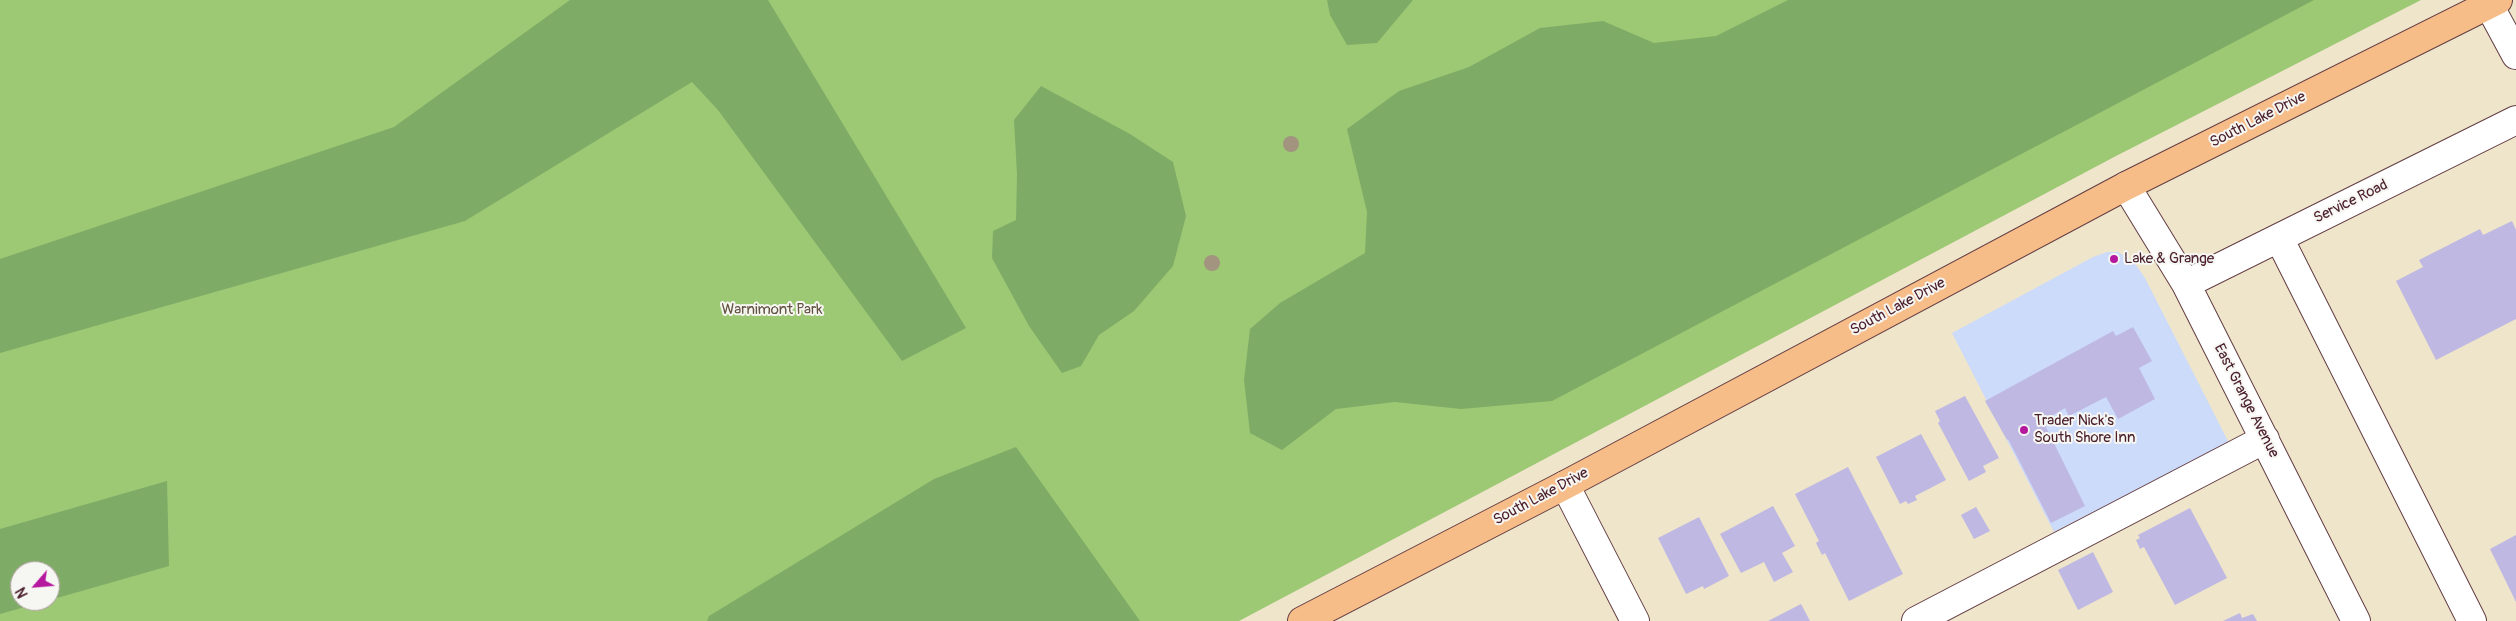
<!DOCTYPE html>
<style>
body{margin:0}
#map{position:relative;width:2516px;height:621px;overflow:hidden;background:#eee5ca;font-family:Pangolin,sans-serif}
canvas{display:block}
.north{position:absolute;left:10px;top:561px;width:50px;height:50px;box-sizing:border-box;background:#f6f6f2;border:1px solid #b1a0a2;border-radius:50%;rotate:243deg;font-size:14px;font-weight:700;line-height:20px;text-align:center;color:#4a1f2b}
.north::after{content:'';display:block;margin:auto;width:18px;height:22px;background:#b5179e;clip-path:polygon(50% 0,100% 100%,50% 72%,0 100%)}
</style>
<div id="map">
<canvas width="2516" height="621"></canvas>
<div class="north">N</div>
</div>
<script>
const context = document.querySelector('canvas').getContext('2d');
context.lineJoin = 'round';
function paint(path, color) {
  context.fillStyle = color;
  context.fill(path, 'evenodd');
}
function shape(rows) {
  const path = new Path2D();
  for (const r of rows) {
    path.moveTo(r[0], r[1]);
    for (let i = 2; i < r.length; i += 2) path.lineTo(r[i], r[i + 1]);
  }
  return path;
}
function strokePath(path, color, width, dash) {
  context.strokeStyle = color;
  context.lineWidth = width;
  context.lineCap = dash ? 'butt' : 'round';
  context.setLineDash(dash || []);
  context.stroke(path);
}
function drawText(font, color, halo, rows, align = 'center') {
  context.font = font + ' Pangolin,sans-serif';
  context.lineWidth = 4;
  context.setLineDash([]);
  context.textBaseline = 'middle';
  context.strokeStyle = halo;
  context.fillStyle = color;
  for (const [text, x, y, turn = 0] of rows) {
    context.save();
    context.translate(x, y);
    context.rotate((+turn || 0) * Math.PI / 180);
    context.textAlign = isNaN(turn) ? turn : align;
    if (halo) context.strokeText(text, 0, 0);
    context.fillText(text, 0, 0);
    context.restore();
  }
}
paint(shape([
 [2107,252,2118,252,2126,257,2136,265,2145,278,2229,443,2054,532,1952,333,2093,257]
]), '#cddbfa');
paint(shape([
 [0,0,2421,0,2116,156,1239,621,0,621],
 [20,571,50,571,50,601,20,601]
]), '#9dc874');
paint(shape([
 [570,0,768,0,966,328,902,361,718,110,692,82,465,221,0,353,0,259,394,127],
 [1327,0,1413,0,1377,43,1347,45,1330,15],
 [1788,0,2314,0,1552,401,1461,409,1395,402,1336,409,1282,450,1250,433,1244,380,1250,329,1280,303,1365,253,1367,212,1347,129,1399,91,1469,67,1540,28,1603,21,1654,43,1716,36],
 [1041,86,1130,134,1173,162,1186,216,1173,266,1134,311,1099,335,1081,366,1062,373,1029,326,992,258,993,231,1016,220,1017,174,1014,120],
 [1016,447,1140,621,707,621,709,616,934,479],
 [167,481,169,566,50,600,50,571,20,571,20,601,46,601,0,614,0,529]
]), '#7eac66');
paint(shape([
 [2512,221,2516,230,2516,319,2436,360,2396,281,2423,267,2419,260,2480,229,2483,235],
 [2133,327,2152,361,2139,368,2155,399,2118,419,2106,397,2069,416,2065,408,2043,421,2085,506,2051,523,2008,439,2007,440,1985,401,2113,331,2116,336],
 [1965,396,1999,458,1983,466,1986,472,1969,481,1938,423,1940,421,1935,411],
 [1921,434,1946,480,1915,496,1917,500,1908,504,1906,501,1900,504,1876,457],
 [1848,467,1903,574,1849,601,1825,553,1822,555,1816,543,1819,541,1795,494],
 [1773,506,1795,546,1782,553,1793,572,1774,582,1764,562,1741,573,1720,534],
 [1976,507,1990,531,1974,539,1961,515],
 [2190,508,2227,578,2175,605,2144,547,2140,549,2136,540,2140,538,2138,535],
 [1699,517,1729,576,1704,589,1703,586,1686,594,1658,538],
 [2516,535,2516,602,2490,549],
 [2093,552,2113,592,2078,610,2058,570],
 [1801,604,1810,621,1768,621],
 [2240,613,2242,618,2253,614,2257,621,2223,621]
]), '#beb8e3');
const minor = shape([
 [2489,5,2516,55],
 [2126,186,2186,284,2356,621],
 [2279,238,2472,621],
 [2186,284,2516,120],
 [1565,485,1635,621],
 [1916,621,2265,439]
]);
const major = shape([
 [1302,621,1565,485,2126,186,2498,0]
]);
strokePath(minor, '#633d43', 30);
strokePath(major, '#633d43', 30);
strokePath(minor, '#fff', 28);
strokePath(major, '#f7bd88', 28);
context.fillStyle = '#a2947f';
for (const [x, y] of [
 [1291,144],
 [1212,263]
]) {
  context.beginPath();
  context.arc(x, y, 8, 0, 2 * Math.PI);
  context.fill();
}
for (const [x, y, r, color] of [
 [2114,259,5,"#b5179e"],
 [2024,430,5,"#b5179e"]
]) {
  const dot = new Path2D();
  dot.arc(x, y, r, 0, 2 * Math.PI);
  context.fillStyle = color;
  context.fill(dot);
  strokePath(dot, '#f6f6f2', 2);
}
drawText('15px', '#4a1f2b', '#f6f6f2', [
 ["South Lake Drive",2258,120,-27],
 ["Service Road",2351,202,-26],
 ["South Lake Drive",1898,307,-28],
 ["East Grange Avenue",2246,401,63],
 ["South Lake Drive",1541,497,-28]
]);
drawText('15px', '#4a1f2b', '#f6f6f2', [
 ["Lake & Grange",2124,259],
 ["Trader Nick's",2034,421],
 ["South Shore Inn",2034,438]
], 'left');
drawText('15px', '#635241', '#f6f6f2', [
 ["Warnimont Park",772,310]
]);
</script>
